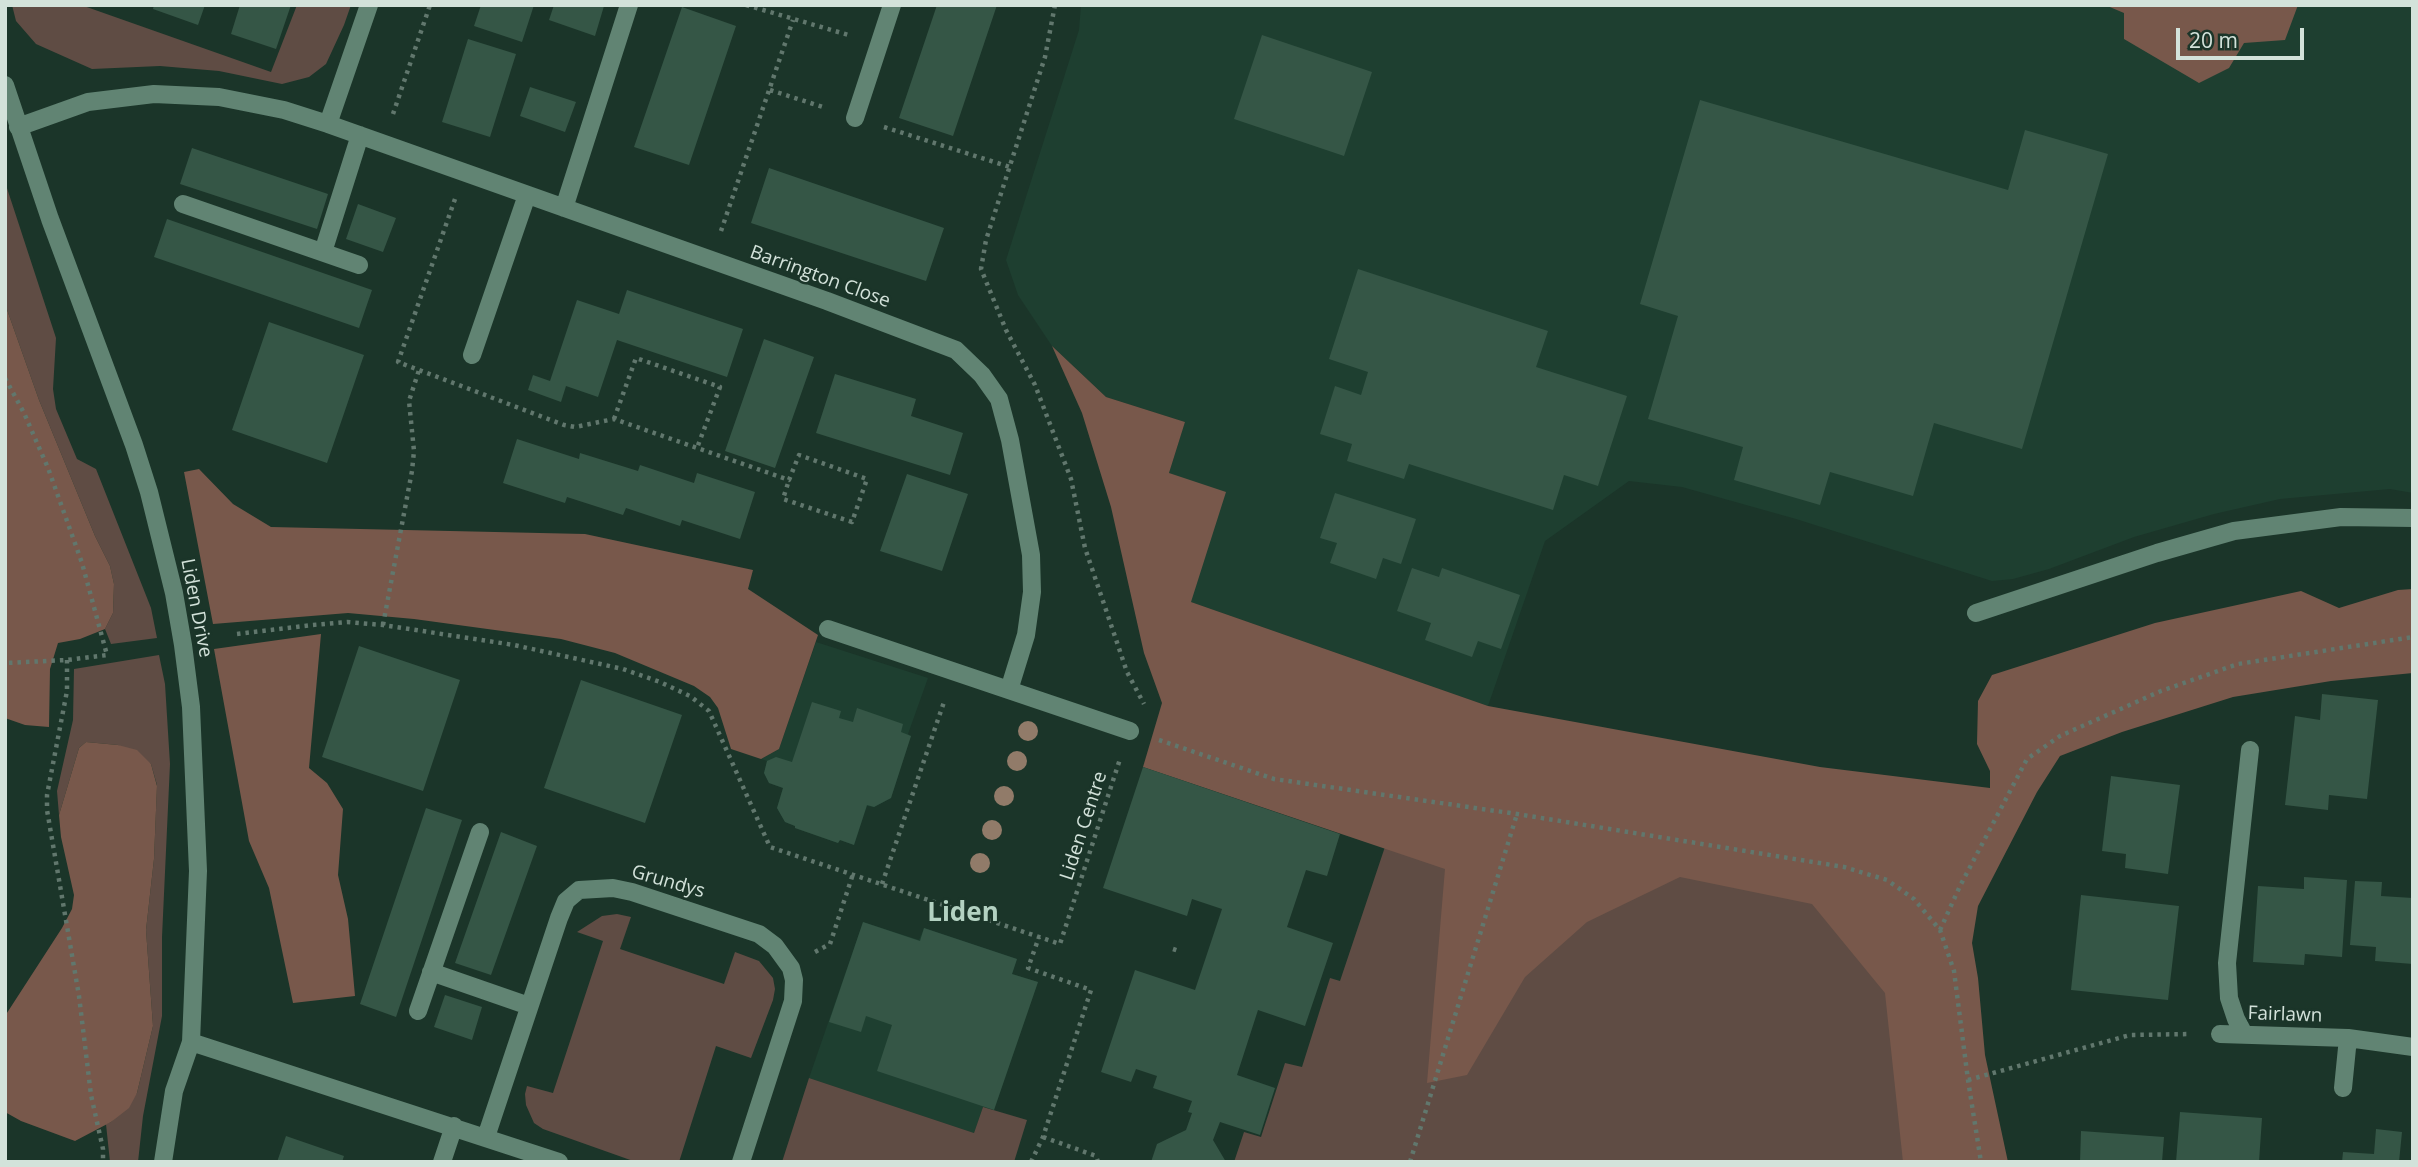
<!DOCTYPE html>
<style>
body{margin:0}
#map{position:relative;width:2418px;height:1167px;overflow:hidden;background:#1b3529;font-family:"Open Sans",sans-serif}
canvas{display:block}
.frame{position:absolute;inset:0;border:7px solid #d3e2da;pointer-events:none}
.scale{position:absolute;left:2176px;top:28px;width:128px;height:32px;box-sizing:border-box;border:4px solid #d3e2da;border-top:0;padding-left:9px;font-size:21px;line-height:24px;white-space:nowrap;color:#d3e2da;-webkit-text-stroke:5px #1b3529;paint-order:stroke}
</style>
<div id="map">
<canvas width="2418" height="1167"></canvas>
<div class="frame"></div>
<div class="scale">20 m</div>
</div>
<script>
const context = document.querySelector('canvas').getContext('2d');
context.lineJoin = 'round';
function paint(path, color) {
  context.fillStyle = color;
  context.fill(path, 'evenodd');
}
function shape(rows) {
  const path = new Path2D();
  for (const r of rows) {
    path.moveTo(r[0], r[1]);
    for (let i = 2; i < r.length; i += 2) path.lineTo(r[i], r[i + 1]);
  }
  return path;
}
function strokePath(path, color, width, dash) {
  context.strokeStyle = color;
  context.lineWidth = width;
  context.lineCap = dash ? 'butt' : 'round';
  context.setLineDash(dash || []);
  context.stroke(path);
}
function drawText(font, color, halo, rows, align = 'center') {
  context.font = font + ' "Open Sans",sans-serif';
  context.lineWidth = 5;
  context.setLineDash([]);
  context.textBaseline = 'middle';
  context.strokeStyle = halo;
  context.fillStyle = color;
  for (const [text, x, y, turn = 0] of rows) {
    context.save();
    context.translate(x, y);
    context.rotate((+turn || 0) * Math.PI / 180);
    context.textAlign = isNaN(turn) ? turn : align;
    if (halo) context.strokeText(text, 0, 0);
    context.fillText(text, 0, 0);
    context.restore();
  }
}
paint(shape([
 [1081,5,2413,5,2413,493,2390,489,2280,499,2214,514,2134,537,2049,569,2013,579,1992,581,1796,519,1682,487,1629,481,1545,541,1488,706,1191,602,1169,473,1185,422,1106,397,1052,346,1018,295,1006,260,1079,30],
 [816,642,928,678,908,734,911,736,891,798,874,807,867,806,854,845,840,840,838,843,795,828,795,826,785,822,777,808,783,788,769,783,764,773,767,761,761,759,779,749],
 [863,922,919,940,924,928,1017,959,1012,974,1038,982,994,1110,983,1107,974,1133,809,1078]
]), '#1e3f30');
paint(shape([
 [12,5,81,5,271,72,297,5,351,5,344,25,326,64,309,77,282,84,219,71,160,66,92,69,36,44,16,21],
 [5,182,56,338,53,389,56,409,77,459,96,469,151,608,157,638,111,644,105,629,113,613,114,584,110,566,95,536,39,400,5,304],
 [159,655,165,684,170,764,162,937,162,1016,143,1116,138,1162,110,1162,106,1124,111,1122,137,1093,153,1026,146,930,154,859,157,785,151,764,118,745,86,742,79,748,59,815,57,791,73,720,74,669],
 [1396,814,1839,889,1899,939,1940,1162,1234,1162,1244,1132,1261,1137,1285,1063,1302,1067,1330,978,1340,981],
 [617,914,631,917,620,949,724,984,735,952,759,961,773,978,775,989,773,1000,751,1058,716,1046,679,1162,636,1162,543,1129,534,1123,526,1105,525,1094,527,1086,553,1093,603,941,577,932,602,916],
 [809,1078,974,1133,983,1107,1027,1120,1014,1162,782,1162]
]), '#5f4c44');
paint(shape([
 [2105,5,2298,5,2285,40,2244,43,2229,68,2199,83,2124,39,2124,13],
 [5,304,39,400,95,536,110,566,114,584,113,613,105,629,80,639,58,643,50,669,49,727,25,725,5,718],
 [1052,346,1106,397,1185,422,1169,473,1226,492,1191,602,1488,706,1820,767,1990,788,1990,771,1977,744,1978,701,1992,675,2155,623,2301,591,2339,608,2398,590,2413,589,2413,673,2331,681,2233,697,2122,732,2060,756,2037,792,1978,906,1972,943,1978,978,1985,1055,2008,1162,1903,1162,1885,993,1812,904,1680,877,1587,922,1525,977,1467,1075,1427,1083,1445,869,1143,767,1162,703,1144,653,1111,507,1082,413],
 [199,469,233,504,271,527,585,534,753,570,748,589,818,635,779,749,761,759,731,749,718,708,710,697,694,686,615,653,561,639,414,619,348,613,213,624,184,472],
 [321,634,309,768,327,783,343,809,338,875,348,919,355,996,293,1003,269,888,249,841,214,649],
 [86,742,118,745,137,750,151,764,157,786,154,859,146,930,153,1026,137,1093,129,1108,111,1122,75,1141,21,1121,5,1112,5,1016,62,928,72,909,74,895,61,837,59,815,79,748]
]), '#78584b');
paint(shape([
 [154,5,205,5,198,25,153,9],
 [240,5,291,5,276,49,231,34],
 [481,5,534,5,522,42,474,26],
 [554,5,604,6,595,36,549,20],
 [937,5,997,5,953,136,899,118],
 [682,7,736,26,689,165,634,147],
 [1262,35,1372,72,1344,156,1234,119],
 [468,39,516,54,490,137,442,122],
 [530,87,576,102,565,132,520,116],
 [1700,100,2008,190,2025,130,2108,154,2022,449,1934,423,1913,496,1830,472,1820,505,1734,480,1743,447,1648,419,1678,316,1640,304],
 [192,148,328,194,317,229,180,184],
 [769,168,944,228,926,281,751,223],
 [358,204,396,218,383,252,346,239],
 [167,219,372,290,359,328,154,257],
 [1358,269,1548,331,1536,367,1627,396,1598,486,1564,475,1553,510,1409,464,1404,479,1347,461,1352,444,1320,434,1335,386,1361,395,1368,372,1329,359],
 [627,290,743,329,727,377,617,340,598,397,566,386,561,402,528,390,533,375,550,381,577,300,619,314],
 [269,322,364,355,327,463,232,430],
 [764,339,814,357,775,468,725,451],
 [835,374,916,399,911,416,963,433,950,475,816,433],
 [517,439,579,459,580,453,638,471,640,465,694,483,697,473,755,492,740,539,682,520,680,526,626,508,623,515,567,497,565,503,503,483],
 [907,474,968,494,942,571,880,551],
 [1335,493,1416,519,1401,564,1383,558,1376,579,1330,563,1337,543,1320,538],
 [1412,568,1439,577,1442,568,1520,595,1501,649,1478,641,1472,657,1425,640,1431,623,1397,611],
 [359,646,460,680,423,791,322,757],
 [581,680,682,715,645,823,544,788],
 [2322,694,2378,700,2367,799,2329,795,2328,810,2285,805,2295,716,2320,720],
 [812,702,841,711,839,718,853,722,857,708,903,724,901,732,911,736,891,798,874,807,867,805,854,845,840,840,838,843,795,828,795,826,785,822,777,808,783,788,769,783,764,773,767,761,776,757,792,762],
 [1143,767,1340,834,1327,876,1306,870,1287,927,1333,943,1305,1026,1258,1010,1237,1075,1275,1088,1260,1135,1220,1122,1213,1140,1226,1162,1151,1162,1157,1144,1186,1130,1192,1113,1188,1112,1192,1101,1153,1088,1157,1076,1136,1069,1131,1082,1101,1072,1135,970,1195,990,1222,909,1192,899,1187,916,1103,888],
 [2111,776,2180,785,2168,874,2125,868,2126,854,2102,851],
 [426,808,462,820,396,1017,360,1004],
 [501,832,537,846,491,975,455,963],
 [2304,877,2347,880,2342,957,2305,954,2304,965,2253,962,2258,886,2304,889],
 [2355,881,2382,882,2381,896,2413,898,2413,964,2375,961,2376,947,2350,945],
 [2081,895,2179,906,2168,1000,2071,990],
 [863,922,920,941,924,928,1017,959,1012,974,1038,982,994,1110,877,1071,892,1025,866,1016,861,1032,829,1022],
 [445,995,482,1007,472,1040,434,1027],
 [2180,1112,2262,1118,2259,1162,2176,1162],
 [2376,1129,2402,1132,2399,1162,2342,1162,2343,1152,2374,1154],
 [2081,1131,2164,1137,2162,1162,2080,1162],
 [286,1136,344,1156,342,1162,277,1162]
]), '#355646');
strokePath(shape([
 [746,5,852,36],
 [1055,5,1045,57,986,240,981,269,1006,330,1035,385,1071,479,1085,548,1127,672,1144,704],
 [770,90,826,108],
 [393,114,430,5],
 [884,127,1010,167],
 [455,199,398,362,564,425,575,427,614,419,789,480,799,455,867,479,852,522,783,499,789,480],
 [721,231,793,20],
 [5,378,24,413,48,468,82,563,107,655,67,660,5,663],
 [614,419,636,358,720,387,697,448],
 [383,625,412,471,414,451,409,401,419,370],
 [237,634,312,625,347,622,383,625,514,645,623,669,660,682,690,696,709,711,770,847,1060,944,1120,759],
 [67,660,67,691,47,795,47,810,79,996,91,1095,103,1149,103,1162],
 [1159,740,1274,779,1517,814,1844,867,1887,880,1914,899,1940,930,1954,971,1968,1080,1981,1162],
 [882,884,945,699],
 [1940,930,1960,886,2027,759,2060,736,2161,691,2238,664,2413,637],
 [1173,949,1179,951],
 [815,952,830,944,853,874],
 [1968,1080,2130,1035,2191,1034],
 [1043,1137,1096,1156,1098,1162],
 [1031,1162,1043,1137,1091,990,1028,968,1039,937],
 [1410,1162,1517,814]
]), '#61776d', 4.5, [3.5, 5]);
strokePath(shape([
 [5,85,50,219,134,445,149,492,174,593,183,645,191,707,198,871,191,1042,174,1091,163,1162],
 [855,118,892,5],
 [328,124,369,5],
 [18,127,88,102,154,94,219,97,284,110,328,124,827,301,956,350,982,375,999,399,1010,440,1031,555,1032,592,1026,635,1009,690],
 [183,204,359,265],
 [564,208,629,5],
 [323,252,360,135],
 [472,355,527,195],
 [1976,613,2157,553,2234,531,2341,517,2413,518],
 [828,629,1130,731],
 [431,972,529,1006],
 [418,1011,480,832],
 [2220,1034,2348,1038,2413,1047],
 [2244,1034,2236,1019,2229,998,2227,963,2250,750],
 [191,1042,559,1162],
 [2343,1088,2348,1038],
 [486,1137,559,918,566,901,579,890,613,888,632,892,759,934,775,946,791,968,794,980,793,1001,741,1162],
 [442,1162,454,1126]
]), '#618473', 18);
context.fillStyle = '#917b69';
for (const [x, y] of [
 [1028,731],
 [1017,761],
 [1004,796],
 [992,830],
 [980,863]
]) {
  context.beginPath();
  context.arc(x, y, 10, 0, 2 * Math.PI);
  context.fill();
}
drawText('19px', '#d3e2da', '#1b3529', [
 ["Barrington Close",820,277,20],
 ["Liden Drive",196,608,79],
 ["Liden Centre",1084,826,-72],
 ["Grundys",668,882,16],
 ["Fairlawn",2285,1015,2]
]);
drawText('bold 26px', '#b3d1c1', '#1b3529', [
 ["Liden",963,914]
]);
</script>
